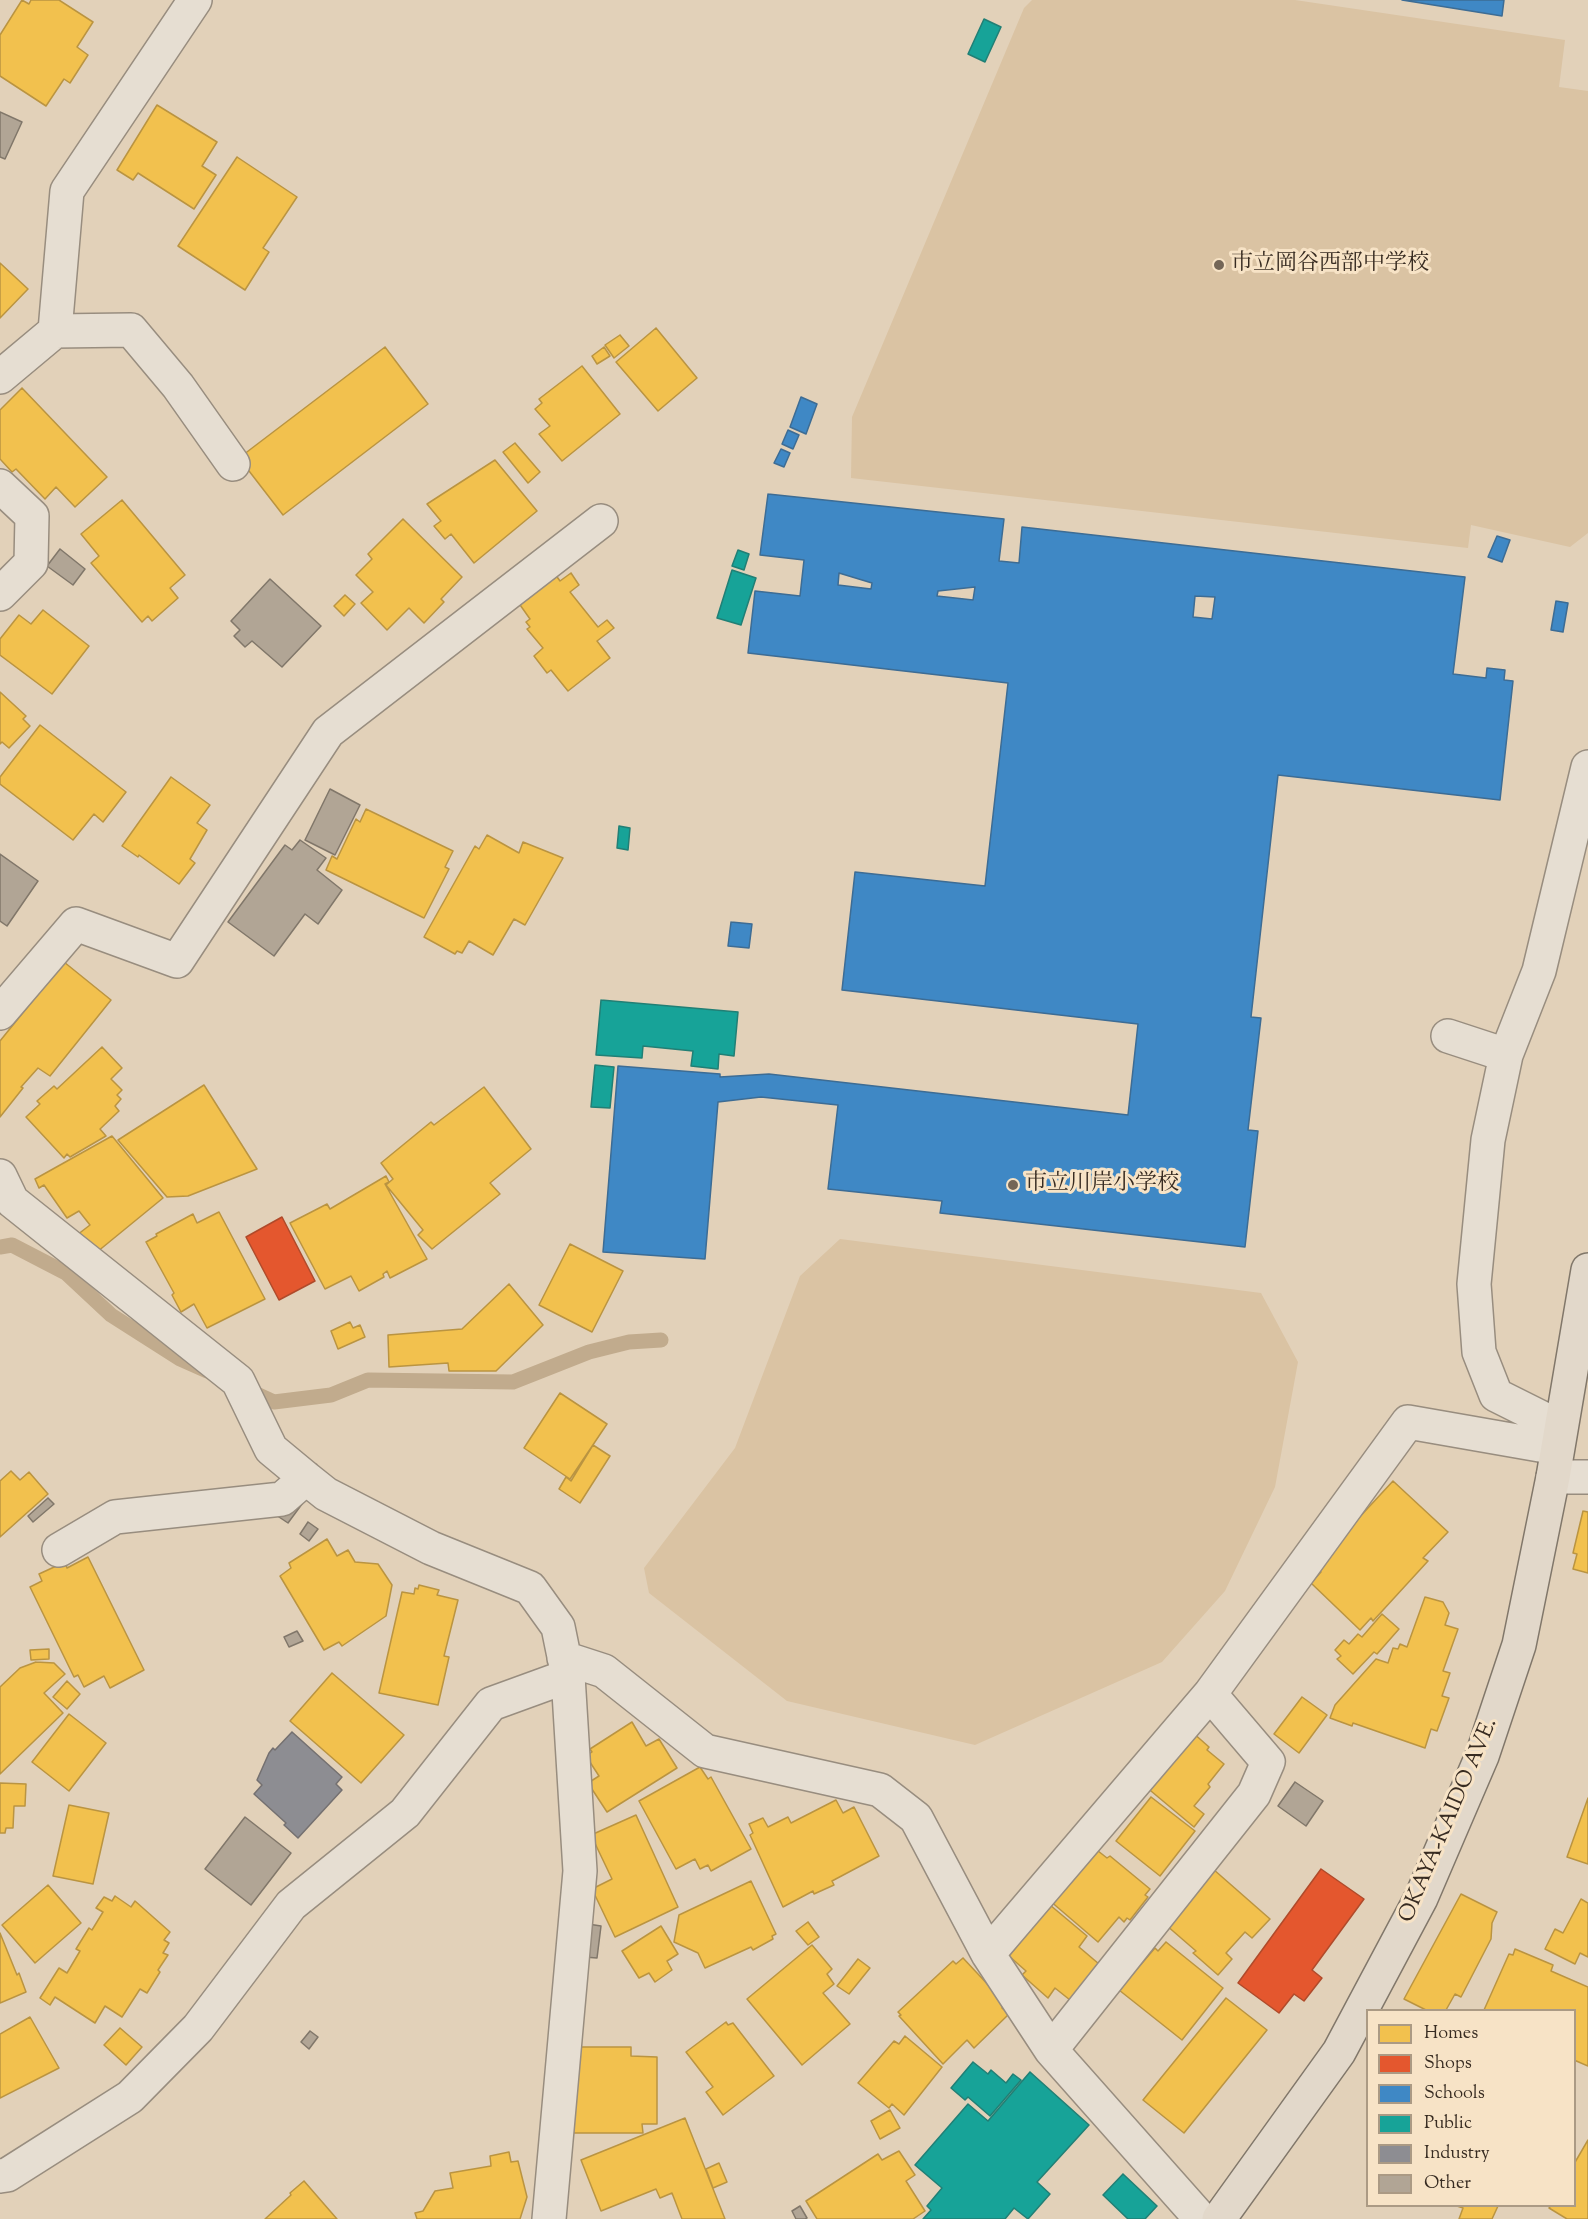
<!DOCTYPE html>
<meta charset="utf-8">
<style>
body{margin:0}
#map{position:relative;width:1588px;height:2219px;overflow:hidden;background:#e2d1b9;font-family:"Sorts Mill Goudy",serif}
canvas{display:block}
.legend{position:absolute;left:1366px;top:2009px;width:210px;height:198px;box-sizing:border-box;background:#f7e3c6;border:2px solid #ab9a84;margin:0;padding:8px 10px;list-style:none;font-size:18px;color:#382c22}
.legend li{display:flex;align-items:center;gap:12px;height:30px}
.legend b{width:30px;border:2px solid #ab9a84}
</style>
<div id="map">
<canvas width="1588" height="2219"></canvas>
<ul class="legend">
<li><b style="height:16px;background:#f2c14e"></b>Homes</li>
<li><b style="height:16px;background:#e4572e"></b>Shops</li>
<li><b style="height:16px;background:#3f88c5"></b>Schools</li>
<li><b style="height:16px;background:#17a398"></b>Public</li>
<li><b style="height:16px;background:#8d8d92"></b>Industry</li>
<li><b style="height:16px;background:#b1a595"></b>Other</li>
</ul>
</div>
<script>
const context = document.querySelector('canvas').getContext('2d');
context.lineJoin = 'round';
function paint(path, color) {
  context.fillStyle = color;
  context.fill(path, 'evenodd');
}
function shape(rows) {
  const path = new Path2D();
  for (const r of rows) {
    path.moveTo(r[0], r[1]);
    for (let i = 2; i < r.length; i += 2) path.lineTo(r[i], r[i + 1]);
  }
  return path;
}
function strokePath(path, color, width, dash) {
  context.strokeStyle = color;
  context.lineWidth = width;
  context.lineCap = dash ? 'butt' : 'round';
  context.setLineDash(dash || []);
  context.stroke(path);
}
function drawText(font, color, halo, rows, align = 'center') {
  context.font = font + ' "Sorts Mill Goudy","Noto Serif JP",serif';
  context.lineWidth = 6;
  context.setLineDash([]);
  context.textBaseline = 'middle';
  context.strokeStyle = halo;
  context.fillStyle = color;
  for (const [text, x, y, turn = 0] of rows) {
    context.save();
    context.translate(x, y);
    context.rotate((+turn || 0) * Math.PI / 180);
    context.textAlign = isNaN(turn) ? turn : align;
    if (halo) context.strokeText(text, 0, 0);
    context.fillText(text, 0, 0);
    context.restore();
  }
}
paint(shape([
 [1032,0,1295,0,1565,40,1559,87,1588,91,1588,533,1570,547,1471,525,1468,548,851,478,852,417,1024,8],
 [840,1239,1261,1293,1298,1362,1275,1487,1225,1591,1162,1662,975,1745,787,1701,649,1593,644,1568,735,1448,800,1276]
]), '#dac3a3');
const homes = shape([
 [22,0,29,4,31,0,59,0,93,22,77,47,88,55,70,83,64,79,46,106,0,76,0,35,22,0],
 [157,105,217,142,202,166,216,175,194,209,138,173,133,180,117,170,157,105],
 [237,157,297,197,263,248,269,252,245,290,178,246,237,157],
 [0,263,28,289,0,318,0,263],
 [656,328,697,378,658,411,616,362,656,328],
 [620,335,629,346,614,358,605,345,620,335],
 [385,347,428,404,283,515,239,458,385,347],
 [604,347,610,356,597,364,592,356,604,347],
 [582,366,620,414,562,461,539,434,550,426,535,409,542,403,539,399,582,366],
 [22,388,107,477,75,507,56,487,45,499,16,469,12,472,0,459,0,410,22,388],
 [515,443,540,472,528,483,503,452,515,443],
 [495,460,537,511,474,563,451,534,445,539,434,526,441,521,427,504,495,460],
 [122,500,185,575,170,588,178,598,152,621,148,616,142,622,91,563,99,556,81,534,122,500],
 [403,519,462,577,441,599,444,602,424,623,409,608,387,630,361,603,373,592,356,575,372,559,368,554,403,519],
 [571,573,579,585,570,592,598,627,607,620,614,628,597,641,610,658,568,691,551,670,547,673,534,656,543,648,527,629,530,627,526,622,530,619,518,602,555,574,560,581,571,573],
 [345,595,355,604,344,616,334,606,345,595],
 [43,610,89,646,52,694,0,655,0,639,19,615,31,624,43,610],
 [0,692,26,716,23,719,30,726,9,748,2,742,0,744,0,692],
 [40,725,126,792,103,822,94,814,73,840,0,784,0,777,40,725],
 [171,777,210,805,197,823,207,830,190,859,195,863,179,884,139,855,138,857,122,846,171,777],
 [366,809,453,851,445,867,449,869,424,918,326,870,332,856,337,859,356,819,360,822,366,809],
 [487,835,519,853,523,842,563,858,525,925,514,919,493,955,469,941,462,953,457,951,455,954,424,937,475,846,479,849,487,835],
 [64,962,111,1000,50,1076,38,1068,21,1087,23,1088,0,1117,0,1041,64,962],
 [102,1047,122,1068,111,1079,122,1090,117,1095,121,1099,115,1106,119,1111,100,1129,106,1136,70,1157,67,1154,64,1158,26,1117,40,1104,37,1101,54,1086,57,1089,102,1047],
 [204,1085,257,1169,188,1196,167,1197,118,1140,204,1085],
 [484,1087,531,1149,490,1183,500,1194,432,1249,418,1235,423,1230,386,1185,393,1179,381,1163,431,1122,434,1125,484,1087],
 [112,1136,163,1198,97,1252,77,1235,90,1225,79,1211,67,1218,44,1185,39,1188,35,1179,112,1136],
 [386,1176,389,1182,385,1184,427,1259,390,1278,387,1271,383,1274,384,1277,359,1291,351,1276,325,1289,290,1223,327,1204,330,1209,386,1176],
 [219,1212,265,1299,207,1328,194,1304,181,1312,172,1295,174,1293,146,1242,157,1236,156,1234,193,1214,197,1223,219,1212],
 [570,1244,623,1271,592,1332,539,1305,570,1244],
 [509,1284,543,1325,496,1371,449,1371,448,1363,389,1367,388,1335,462,1329,509,1284],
 [350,1322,353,1328,360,1325,365,1337,338,1349,331,1331,350,1322],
 [560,1393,607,1424,570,1479,524,1448,560,1393],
 [593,1445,610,1456,580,1503,559,1489,566,1477,571,1481,593,1445],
 [11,1471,20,1480,29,1472,48,1494,0,1537,0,1481,11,1471],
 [1393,1481,1448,1532,1423,1558,1428,1561,1373,1621,1371,1618,1360,1630,1311,1583,1321,1572,1317,1568,1317,1563,1393,1481],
 [1583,1511,1588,1512,1588,1573,1573,1569,1577,1554,1573,1553,1583,1511],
 [327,1539,337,1556,348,1550,355,1562,378,1564,392,1585,386,1616,342,1646,339,1642,324,1650,280,1576,291,1568,289,1563,327,1539],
 [88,1557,144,1670,110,1688,104,1676,84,1687,78,1675,74,1677,30,1587,42,1581,39,1574,65,1562,67,1568,88,1557],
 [419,1585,439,1590,437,1595,458,1600,444,1656,449,1657,438,1705,379,1693,402,1592,414,1594,415,1588,418,1589,419,1585],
 [1425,1597,1443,1602,1449,1613,1445,1625,1458,1629,1443,1671,1450,1673,1442,1696,1449,1698,1437,1731,1431,1729,1425,1748,1353,1723,1352,1726,1330,1718,1335,1705,1376,1659,1388,1663,1393,1648,1398,1649,1400,1644,1407,1647,1425,1597],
 [1382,1614,1399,1629,1377,1654,1374,1652,1353,1674,1337,1659,1341,1656,1335,1650,1344,1640,1349,1644,1358,1634,1362,1637,1382,1614],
 [49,1649,49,1659,31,1660,30,1650,49,1649],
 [36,1662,54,1663,65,1674,44,1693,63,1713,0,1774,0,1687,20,1668,36,1662],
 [332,1673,404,1735,361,1783,290,1721,332,1673],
 [67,1681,80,1694,67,1709,53,1697,67,1681],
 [1302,1697,1327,1715,1299,1753,1274,1734,1302,1697],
 [69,1714,106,1743,69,1791,32,1762,69,1714],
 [632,1722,646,1746,659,1739,677,1768,607,1812,588,1783,599,1776,586,1756,592,1752,590,1749,632,1722],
 [1192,1732,1209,1747,1207,1750,1224,1764,1208,1784,1210,1787,1194,1806,1204,1814,1194,1827,1145,1786,1192,1732],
 [700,1767,708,1779,711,1777,751,1849,711,1871,708,1865,700,1869,695,1859,676,1869,639,1801,700,1767],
 [0,1783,26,1784,25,1806,14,1806,13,1828,6,1828,5,1833,0,1833,0,1783],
 [1151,1797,1195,1831,1160,1876,1116,1841,1151,1797],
 [1588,1798,1588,1864,1567,1857,1588,1798],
 [836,1800,843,1813,854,1807,879,1856,832,1881,834,1885,814,1894,813,1891,783,1907,750,1835,753,1833,749,1824,763,1818,768,1827,788,1817,791,1823,836,1800],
 [69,1805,109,1813,93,1884,53,1876,69,1805],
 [636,1815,678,1907,615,1937,592,1889,612,1879,591,1835,636,1815],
 [1093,1847,1107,1858,1110,1856,1150,1889,1145,1895,1148,1897,1130,1920,1127,1918,1124,1922,1119,1917,1098,1942,1049,1900,1093,1847],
 [1213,1869,1270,1919,1252,1938,1245,1932,1226,1953,1232,1959,1218,1975,1193,1953,1196,1951,1166,1925,1213,1869],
 [751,1881,776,1934,772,1936,773,1939,753,1950,751,1947,705,1968,698,1953,674,1942,679,1915,751,1881],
 [48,1885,81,1923,35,1963,2,1925,48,1885],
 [1461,1894,1497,1912,1492,1923,1491,1939,1461,1997,1455,1994,1446,2010,1426,2010,1404,1999,1461,1894],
 [115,1896,131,1907,135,1901,170,1932,164,1940,169,1943,163,1953,168,1955,158,1970,160,1972,147,1993,140,1989,122,2017,105,2006,95,2023,55,1997,50,2005,40,1998,59,1968,67,1973,80,1951,76,1949,89,1928,92,1930,103,1912,96,1908,104,1897,112,1901,115,1896],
 [1581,1899,1588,1903,1588,1957,1580,1953,1575,1964,1545,1949,1555,1929,1563,1933,1581,1899],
 [1050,1905,1087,1936,1079,1947,1099,1964,1070,2000,1055,1988,1048,1998,1022,1975,1026,1971,1009,1956,1050,1905],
 [808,1922,819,1937,808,1945,796,1931,808,1922],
 [661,1926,678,1954,667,1961,672,1970,655,1982,649,1973,639,1978,622,1951,661,1926],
 [0,1933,17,1975,19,1973,26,1992,0,2003,0,1933],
 [1166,1942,1223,1988,1182,2040,1119,1990,1155,1948,1158,1951,1166,1942],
 [812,1945,832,1969,827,1974,834,1984,823,1993,850,2024,802,2065,747,1999,812,1945],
 [1515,1949,1553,1965,1551,1971,1588,1987,1588,2066,1574,2060,1574,2010,1484,2010,1509,1954,1513,1955,1515,1949],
 [963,1958,1006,2004,1002,2008,1009,2014,974,2048,967,2040,943,2064,899,2016,901,2015,898,2012,953,1961,956,1964,963,1958],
 [858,1959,870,1968,849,1994,837,1986,858,1959],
 [1226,1998,1267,2030,1184,2133,1143,2100,1226,1998],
 [30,2017,59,2068,0,2098,0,2034,30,2017],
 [726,2022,728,2025,733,2023,774,2076,723,2115,706,2092,713,2087,686,2052,726,2022],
 [120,2028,142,2047,126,2065,104,2045,120,2028],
 [905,2036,942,2067,904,2115,892,2104,889,2108,858,2083,894,2041,899,2044,905,2036],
 [572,2047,631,2047,631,2056,657,2057,657,2124,642,2124,643,2133,572,2133,572,2047],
 [890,2110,900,2128,880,2139,871,2121,890,2110],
 [685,2118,725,2219,682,2219,672,2193,660,2198,656,2189,601,2211,581,2160,685,2118],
 [1588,2140,1588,2219,1567,2219,1549,2208,1551,2206,1574,2206,1574,2164,1588,2140],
 [899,2151,915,2175,906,2181,925,2211,913,2219,817,2219,806,2201,878,2154,882,2160,899,2151],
 [509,2152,511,2162,518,2161,527,2197,520,2219,417,2219,415,2213,423,2211,435,2191,453,2188,450,2173,491,2166,490,2156,509,2152],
 [719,2163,727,2182,713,2188,706,2169,719,2163],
 [304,2181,337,2219,265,2219,291,2195,290,2193,304,2181],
 [1457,2206,1498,2206,1492,2219,1459,2219,1463,2208,1457,2206]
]);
paint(homes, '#f2c14e');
strokePath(homes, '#ba9441', 1.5);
const shops = shape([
 [282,1217,315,1281,279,1300,246,1237,282,1217],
 [1321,1869,1364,1899,1312,1970,1322,1978,1304,2001,1294,1994,1279,2013,1238,1983,1321,1869]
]);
paint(shops, '#e4572e');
strokePath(shops, '#b04a2a', 1.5);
const schools = shape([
 [1402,0,1504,0,1502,16,1402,0],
 [801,397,817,404,806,434,790,427,801,397],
 [788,430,799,435,793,449,782,444,788,430],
 [781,449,790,453,784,467,774,463,781,449],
 [768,494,1004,519,999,561,1019,563,1022,527,1465,577,1453,674,1486,678,1487,668,1505,670,1504,680,1513,681,1500,800,1278,775,1251,1017,1261,1018,1248,1130,1258,1131,1245,1247,940,1213,942,1201,828,1189,838,1105,761,1097,718,1102,705,1259,603,1252,618,1066,720,1074,720,1077,769,1074,1128,1115,1138,1024,842,990,855,872,985,886,1008,683,748,653,755,591,800,596,804,560,760,555,768,494],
 [839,573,872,583,871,589,838,585,839,573],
 [975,587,973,600,937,596,938,591,975,587],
 [1195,596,1215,597,1212,619,1193,617,1195,596],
 [1497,536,1510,540,1502,562,1488,557,1497,536],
 [1556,601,1568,603,1563,632,1551,630,1556,601],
 [731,922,752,924,749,948,728,946,731,922]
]);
paint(schools, '#3f88c5');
strokePath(schools, '#3d6c94', 1.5);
const public = shape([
 [984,19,1001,27,985,62,968,54,984,19],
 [738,550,749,554,744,570,732,566,738,550],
 [732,570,756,578,741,625,717,618,732,570],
 [619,826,630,828,628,850,617,848,619,826],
 [601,1000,738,1012,734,1056,719,1054,718,1069,691,1066,693,1051,643,1046,642,1058,596,1055,601,1000],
 [595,1065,614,1067,610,1108,591,1107,595,1065],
 [973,2062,988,2074,991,2070,1006,2083,1013,2074,1021,2080,990,2116,968,2097,965,2100,951,2088,973,2062],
 [1030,2072,1089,2125,1037,2182,1050,2194,1028,2219,1014,2208,1005,2219,923,2219,931,2210,927,2206,942,2188,915,2165,968,2104,988,2121,1030,2072],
 [1123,2174,1157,2206,1145,2219,1128,2219,1103,2195,1123,2174]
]);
paint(public, '#17a398');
strokePath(public, '#217f75', 1.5);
const industry = shape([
 [292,1732,342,1777,336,1784,342,1790,298,1838,284,1825,286,1823,254,1794,262,1785,257,1780,269,1753,273,1748,275,1750,292,1732]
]);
paint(industry, '#8d8d92');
strokePath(industry, '#747070', 1.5);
strokePath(shape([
 [0,1247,12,1245,66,1273,111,1315,180,1359,207,1371],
 [248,1390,274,1402,331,1395,368,1380,513,1382,589,1352,629,1342,661,1340]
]), '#c1ab8d', 15);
const building = shape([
 [0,112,22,122,5,159,0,157,0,112],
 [60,549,85,569,73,585,47,566,60,549],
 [270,579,321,626,282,667,252,641,245,647,234,636,240,630,231,621,270,579],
 [330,789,360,805,335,855,305,840,330,789],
 [300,840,326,858,317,870,342,890,318,924,305,914,274,956,228,922,285,845,292,850,300,840],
 [0,854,38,881,7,926,0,921,0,854],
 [290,1495,302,1504,288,1523,276,1515,290,1495],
 [48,1498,54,1504,33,1522,28,1516,48,1498],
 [308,1522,318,1529,309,1541,300,1534,308,1522],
 [297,1631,303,1641,289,1647,284,1637,297,1631],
 [1295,1782,1323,1801,1306,1826,1278,1806,1295,1782],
 [245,1817,291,1853,251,1905,205,1869,245,1817],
 [588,1924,601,1926,597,1958,584,1957,588,1924],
 [310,2031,318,2037,309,2049,301,2042,310,2031],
 [800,2206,807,2218,805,2219,796,2219,792,2211,800,2206]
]);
paint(building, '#b1a595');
strokePath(building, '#81776a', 1.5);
const minor = shape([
 [55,331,131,330,178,386,233,464],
 [0,377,55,331,67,191,195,0],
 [0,486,32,516,31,563,0,594],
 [0,1013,76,924,177,961,328,732,601,521],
 [1448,1036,1506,1055],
 [0,1176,12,1201,238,1381,271,1449,306,1478,326,1494,431,1548,530,1588,558,1627,568,1676,580,1871,549,2219],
 [1560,1427,1496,1395,1479,1352,1474,1284,1488,1140,1506,1055,1539,971,1588,767],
 [1553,1477,1588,1477],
 [59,1550,115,1517,282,1499,306,1478],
 [564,1658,604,1671,705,1751,880,1790,916,1818,988,1954,1051,2050,1201,2219],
 [988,1954,1210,1694,1408,1422,1557,1448],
 [1051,2050,1254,1794,1268,1762,1210,1694],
 [0,2176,7,2175,130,2097,198,2028,291,1905,405,1813,491,1704,568,1676]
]);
const major = shape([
 [1219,2219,1339,2052,1421,1898,1482,1756,1519,1645,1553,1477,1588,1270]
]);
strokePath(minor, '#988d7f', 36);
strokePath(major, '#81776a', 36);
strokePath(minor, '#e6ded2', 33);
strokePath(major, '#e2d8ca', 33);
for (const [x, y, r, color] of [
 [1219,265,6,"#746657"],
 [1013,1185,6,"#746657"]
]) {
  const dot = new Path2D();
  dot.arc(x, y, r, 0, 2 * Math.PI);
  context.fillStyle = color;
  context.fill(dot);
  strokePath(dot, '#f7e3c6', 2);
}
drawText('22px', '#382c22', '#f7e3c6', [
 ["市立岡谷西部中学校",1231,265],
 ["市立川岸小学校",1025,1185]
], 'left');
drawText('22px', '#382c22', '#f7e3c6', [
 ["OKAYA-KAIDO AVE.",1450,1821,-67]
]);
</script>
